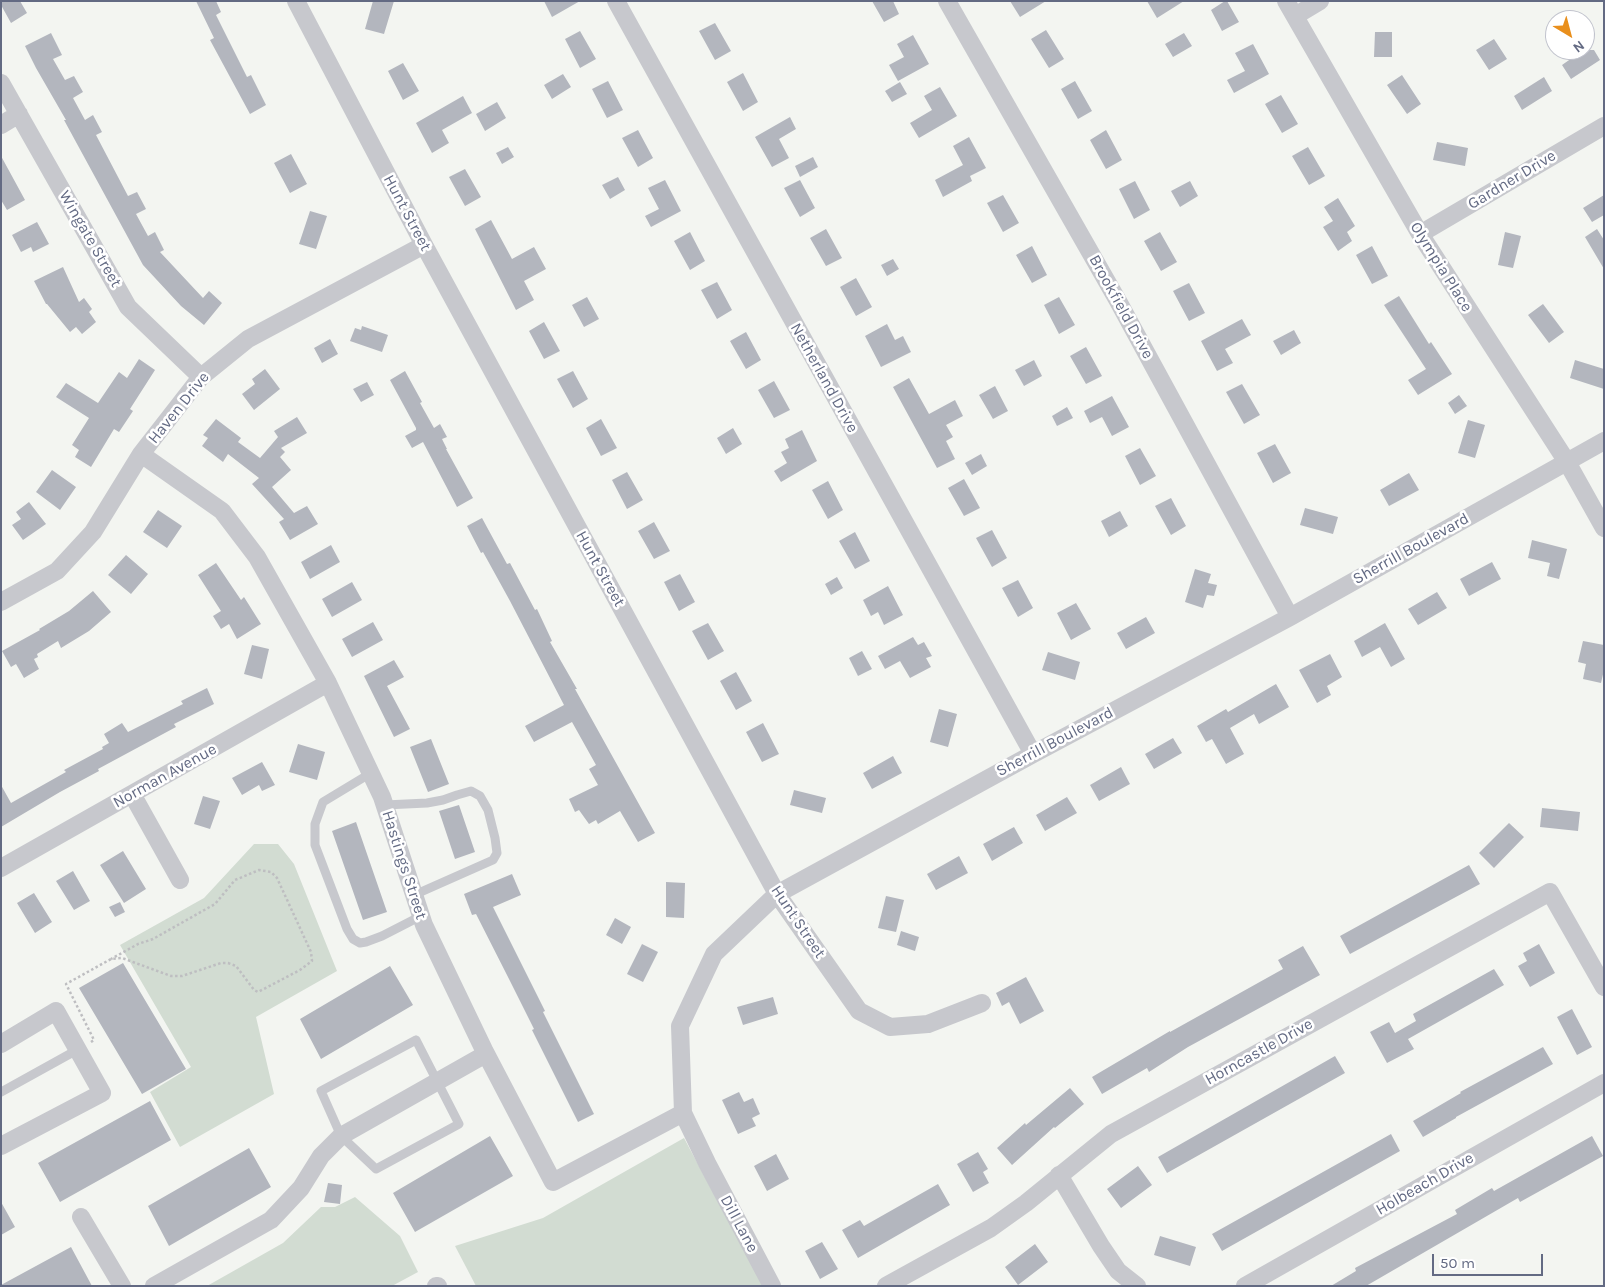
<!DOCTYPE html>
<style>
body{margin:0}
#map{position:relative;width:1605px;height:1287px;overflow:hidden;background:#f3f5f1;font-family:Karla,sans-serif}
canvas{display:block}
.frame{position:absolute;inset:0;border:2px solid #636a83;pointer-events:none}
.north{position:absolute;left:1545px;top:10px;width:50px;height:50px;box-sizing:border-box;background:#fff;border:1px solid #c1c3cd;border-radius:50%;rotate:143deg;font-size:14px;font-weight:700;line-height:20px;text-align:center;color:#636a83}
.north::after{content:'';display:block;margin:auto;width:18px;height:22px;background:#e98f1c;clip-path:polygon(50% 0,100% 100%,50% 72%,0 100%)}
.scale{position:absolute;left:1432px;top:1254px;width:111px;height:22px;box-sizing:border-box;border:2px solid #636a83;border-top:0;padding-left:6px;font-size:15px;line-height:18px;white-space:nowrap;color:#636a83;-webkit-text-stroke:4px #fff;paint-order:stroke}
</style>
<div id="map">
<canvas width="1605" height="1287"></canvas>
<div class="frame"></div>
<div class="north">N</div>
<div class="scale">50 m</div>
</div>
<script>
const context = document.querySelector('canvas').getContext('2d');
context.lineJoin = 'round';
function paint(path, color) {
  context.fillStyle = color;
  context.fill(path, 'evenodd');
}
function shape(rows) {
  const path = new Path2D();
  for (const r of rows) {
    path.moveTo(r[0], r[1]);
    for (let i = 2; i < r.length; i += 2) path.lineTo(r[i], r[i + 1]);
  }
  return path;
}
function strokePath(path, color, width, dash) {
  context.strokeStyle = color;
  context.lineWidth = width;
  context.lineCap = dash ? 'butt' : 'round';
  context.setLineDash(dash || []);
  context.stroke(path);
}
function drawText(font, color, halo, rows, align = 'center') {
  context.font = font + ' Karla,sans-serif';
  context.lineWidth = 5;
  context.setLineDash([]);
  context.textBaseline = 'middle';
  context.strokeStyle = halo;
  context.fillStyle = color;
  for (const [text, x, y, turn = 0] of rows) {
    context.save();
    context.translate(x, y);
    context.rotate((+turn || 0) * Math.PI / 180);
    context.textAlign = isNaN(turn) ? turn : align;
    if (halo) context.strokeText(text, 0, 0);
    context.fillText(text, 0, 0);
    context.restore();
  }
}
paint(shape([
 [254,844,278,844,294,864,337,971,256,1017,274,1094,180,1147,150,1092,191,1067,120,945,204,898],
 [684,1138,763,1286,476,1286,455,1246,543,1218],
 [355,1197,400,1236,418,1272,392,1286,207,1286,283,1243,321,1207,335,1207]
]), '#d2dcd2');
paint(shape([
 [1,1,20,1,27,13,11,23,1,5],
 [196,1,216,1,221,12,216,15,247,77,251,75,266,105,250,114,210,40,214,38],
 [373,1,394,1,384,34,365,29],
 [544,1,580,1,552,17],
 [872,1,893,1,899,14,884,22],
 [1010,1,1046,1,1020,17],
 [1147,1,1184,1,1157,18],
 [1225,1,1227,1,1239,22,1222,31,1211,10],
 [715,23,731,51,715,60,699,31],
 [1046,30,1064,59,1049,68,1031,39],
 [580,31,596,59,580,68,565,39],
 [1375,32,1392,32,1392,57,1374,57],
 [51,33,62,55,53,59,65,80,74,76,83,92,73,98,85,120,93,115,102,132,96,135,128,196,137,192,146,209,136,214,148,236,155,232,164,250,160,252,203,298,209,291,222,303,204,325,181,306,143,265,64,120,66,120,36,68,25,46],
 [1184,33,1192,46,1173,57,1165,44],
 [913,35,929,64,898,81,889,65,904,57,897,44],
 [1494,39,1507,59,1489,70,1476,50],
 [1253,44,1269,74,1234,93,1227,80,1245,71,1235,53],
 [1566,50,1594,50,1600,60,1571,79,1562,65,1572,58],
 [403,63,419,91,403,100,388,71],
 [743,73,758,102,743,111,727,82],
 [563,74,571,87,552,99,544,85],
 [1402,75,1421,104,1407,114,1387,85],
 [1544,77,1552,91,1522,110,1514,96],
 [608,81,623,110,607,118,592,89],
 [1075,81,1092,111,1078,119,1061,89],
 [900,82,907,94,892,102,885,91],
 [940,87,957,116,919,138,910,123,932,110,924,96],
 [1281,95,1298,124,1282,133,1265,104],
 [463,96,472,113,442,130,449,143,432,153,416,123],
 [497,102,506,118,485,131,476,114],
 [790,117,796,129,779,139,789,158,772,167,755,137],
 [638,130,653,158,638,167,622,138],
 [1106,130,1122,160,1106,169,1090,140],
 [969,137,986,168,970,176,972,181,943,197,935,180,963,165,953,146],
 [1437,142,1468,148,1465,166,1433,160],
 [508,147,514,157,502,164,496,153],
 [1308,147,1325,176,1309,185,1292,156],
 [291,154,307,184,290,193,274,163],
 [1,156,25,200,7,210,1,200],
 [813,157,818,167,800,177,795,166],
 [465,169,481,197,465,206,449,177],
 [618,177,625,190,610,199,602,185],
 [665,180,681,211,651,227,645,216,659,209,648,188],
 [800,180,815,208,800,217,784,188],
 [1135,181,1150,210,1134,219,1119,189],
 [1190,181,1198,196,1180,207,1171,191],
 [1003,195,1019,223,1003,232,987,203],
 [1604,195,1604,215,1592,222,1583,208],
 [1338,198,1355,226,1347,232,1352,241,1338,251,1323,227,1333,221,1324,207],
 [310,211,327,216,316,249,299,244],
 [491,220,512,259,534,247,546,269,524,281,534,300,516,310,475,229],
 [37,222,49,244,33,252,31,247,21,252,12,235],
 [826,229,842,258,826,266,810,238],
 [1597,229,1604,240,1604,269,1585,237],
 [690,232,705,261,690,270,674,241],
 [1160,232,1177,262,1161,271,1144,241],
 [1505,232,1521,236,1513,268,1498,265],
 [1032,246,1047,275,1032,283,1016,255],
 [1372,246,1388,276,1372,284,1356,255],
 [893,259,899,269,887,276,881,265],
 [63,267,79,302,84,298,92,309,89,312,96,322,82,334,76,327,70,332,47,304,46,304,34,281],
 [856,278,872,307,856,316,840,287],
 [717,282,732,310,717,319,701,290],
 [1189,283,1205,313,1189,321,1173,291],
 [1399,296,1429,344,1431,342,1452,374,1418,395,1408,380,1426,369,1384,305],
 [587,297,599,319,584,327,572,305],
 [1059,297,1075,325,1059,334,1044,305],
 [1543,304,1564,332,1549,343,1528,315],
 [1242,319,1251,335,1225,349,1233,363,1217,371,1201,341],
 [544,322,560,351,544,359,529,331],
 [887,324,895,340,903,336,911,352,881,367,865,336],
 [362,326,388,335,382,352,350,341,355,328,361,330],
 [1294,330,1301,343,1281,355,1273,341],
 [746,332,761,360,746,369,730,341],
 [330,339,338,354,322,363,314,348],
 [1086,347,1102,376,1086,384,1070,356],
 [139,359,155,370,130,409,133,411,119,432,114,429,91,467,75,457,79,450,72,445,89,418,56,397,66,383,98,403,119,372,127,378],
 [1034,360,1042,376,1024,386,1015,370],
 [1575,360,1604,369,1604,389,1570,378],
 [265,369,280,389,254,410,242,394,255,384,252,379],
 [405,371,422,402,420,403,434,428,440,424,447,437,442,439,447,449,446,449,473,498,457,507,423,442,412,448,405,436,416,430,416,428,390,380],
 [573,371,588,399,573,408,557,379],
 [909,378,929,414,955,400,963,416,946,425,953,437,946,441,955,459,937,468,893,387],
 [774,381,790,410,774,418,758,390],
 [367,382,374,395,361,402,353,389],
 [1242,384,1260,415,1244,424,1226,392],
 [995,386,1008,411,993,419,979,395],
 [1459,395,1467,406,1455,414,1448,403],
 [1112,396,1129,427,1112,436,1102,417,1090,423,1084,411],
 [1067,407,1073,418,1057,426,1052,416],
 [297,417,307,433,281,448,285,452,280,457,291,470,272,487,294,513,307,506,318,524,290,540,279,522,284,519,252,484,259,478,228,454,223,462,202,446,208,438,203,435,216,419,241,438,238,442,260,458,278,437,274,431],
 [601,419,617,448,601,456,586,428],
 [1468,420,1485,425,1475,458,1458,453],
 [733,428,742,444,726,454,717,438],
 [802,430,817,461,781,482,774,471,787,463,781,452,789,448,785,439],
 [1275,444,1291,473,1273,483,1257,453],
 [1140,448,1156,476,1140,485,1125,456],
 [981,454,987,466,972,475,965,463],
 [52,470,76,487,60,510,36,492],
 [627,472,643,500,627,509,612,480],
 [1409,473,1419,490,1389,506,1380,490],
 [964,479,980,508,964,516,948,488],
 [828,481,843,510,828,519,812,490],
 [1171,498,1186,526,1171,535,1155,506],
 [29,502,46,524,23,540,12,525,21,519,16,512],
 [1305,508,1338,517,1333,534,1300,525],
 [158,510,182,526,167,548,143,532],
 [1120,511,1128,526,1109,537,1101,521],
 [482,518,507,564,510,563,535,610,537,609,552,641,550,642,577,689,575,689,655,833,638,842,620,811,598,824,596,820,589,824,579,810,575,812,569,799,598,785,589,769,596,765,572,722,534,742,525,726,564,705,510,601,483,552,481,553,467,526],
 [654,522,670,551,654,559,638,531],
 [992,530,1007,558,992,567,976,538],
 [855,532,870,561,855,569,839,541],
 [1532,540,1567,549,1559,579,1547,576,1550,563,1528,558],
 [331,545,340,562,310,579,301,562],
 [126,555,148,574,131,594,108,575],
 [1492,562,1501,579,1469,596,1460,579],
 [216,563,241,600,244,597,261,624,237,639,229,624,221,629,213,616,221,611,198,575],
 [1195,569,1211,574,1208,583,1217,585,1214,596,1207,595,1203,608,1185,602],
 [680,574,695,602,679,611,664,582],
 [837,577,843,588,831,595,825,584],
 [1018,580,1033,608,1018,617,1002,588],
 [352,582,362,600,332,617,322,599],
 [888,586,903,615,884,625,878,612,871,616,863,600],
 [93,591,111,612,89,631,61,648,58,641,37,654,38,657,34,659,39,669,24,678,16,664,11,667,2,651,40,630,39,629,69,611],
 [1437,592,1447,608,1418,625,1408,609],
 [1076,603,1091,629,1071,640,1057,613],
 [1146,617,1155,633,1126,649,1117,633],
 [373,622,383,640,352,657,342,639],
 [708,623,724,651,708,660,692,631],
 [1385,623,1405,659,1391,667,1380,647,1362,657,1354,641],
 [913,637,918,645,924,642,932,656,926,658,931,667,910,678,900,661,885,669,878,656],
 [1583,641,1604,645,1604,670,1601,683,1583,679,1586,664,1578,662],
 [252,645,269,649,262,679,244,674],
 [862,651,872,669,858,676,849,658],
 [1048,652,1080,662,1075,680,1042,670],
 [1330,654,1342,677,1327,686,1331,695,1317,703,1299,670],
 [394,660,404,677,387,686,410,729,394,737,364,676],
 [736,672,752,701,736,710,720,681],
 [1276,684,1289,707,1259,724,1254,714,1230,728,1244,754,1226,764,1212,739,1206,742,1197,726,1226,709,1228,712],
 [207,688,214,704,174,724,176,727,98,769,99,771,60,792,1,827,1,785,11,803,66,772,64,770,103,749,102,747,109,743,104,734,122,723,128,732,183,704,181,701],
 [939,709,957,714,948,747,930,742],
 [763,723,779,754,762,762,746,732],
 [1173,738,1182,753,1154,769,1145,754],
 [431,739,449,784,428,792,410,747],
 [298,744,325,752,317,780,289,772],
 [893,756,902,773,872,789,863,773],
 [262,762,275,785,262,791,259,785,242,795,232,778],
 [1121,767,1130,784,1099,801,1090,785],
 [794,790,826,798,822,813,790,805],
 [203,796,220,801,210,829,194,824],
 [1067,797,1077,813,1045,831,1036,815],
 [459,805,475,852,455,859,439,811],
 [1542,808,1580,812,1578,831,1540,827],
 [356,822,387,912,363,920,332,831],
 [1509,823,1524,837,1494,868,1479,853],
 [1014,827,1023,843,992,861,983,844],
 [123,851,146,889,124,903,100,865],
 [959,856,968,873,936,890,927,874],
 [1469,865,1480,884,1350,954,1340,936],
 [73,871,90,901,74,910,56,881],
 [512,874,521,895,493,907,545,1011,543,1012,594,1114,578,1122,532,1030,534,1029,509,979,476,914,472,915,464,894],
 [666,882,685,883,684,918,666,917],
 [34,893,52,922,35,933,17,903],
 [886,896,904,900,896,932,878,928],
 [120,902,125,912,115,917,109,907],
 [615,918,631,927,622,944,606,935],
 [901,931,919,937,915,951,897,945],
 [642,944,658,952,643,982,627,974],
 [1539,944,1555,973,1530,987,1518,966,1527,961,1523,953],
 [1303,946,1320,975,1188,1047,1149,1072,1147,1068,1102,1094,1092,1077,1170,1031,1170,1032,1283,969,1278,960],
 [123,963,186,1069,142,1094,79,988],
 [390,966,413,1005,321,1059,300,1019],
 [1494,969,1504,985,1408,1039,1414,1049,1387,1063,1370,1032,1389,1022,1395,1033,1416,1021,1413,1014],
 [1026,977,1044,1011,1020,1024,1009,1002,1002,1006,996,993],
 [773,997,778,1014,743,1025,737,1007],
 [1572,1009,1592,1047,1577,1055,1557,1017],
 [1543,1047,1553,1064,1456,1117,1456,1118,1423,1137,1413,1121,1461,1093,1460,1092],
 [1335,1056,1345,1073,1167,1173,1158,1157],
 [1070,1088,1084,1104,1055,1128,1054,1127,1012,1165,997,1148,1025,1123,1026,1125],
 [739,1092,744,1102,753,1098,760,1114,752,1118,756,1126,738,1134,722,1100],
 [150,1101,171,1140,60,1202,38,1163],
 [1391,1134,1400,1151,1222,1251,1212,1234],
 [490,1136,513,1176,415,1232,393,1193],
 [1592,1136,1603,1156,1520,1202,1518,1198,1366,1286,1331,1286,1356,1271,1355,1268,1457,1214,1455,1210,1492,1188,1494,1191],
 [249,1148,271,1187,169,1246,148,1206],
 [978,1152,988,1169,983,1172,989,1183,973,1192,957,1164],
 [776,1154,789,1179,767,1191,754,1166],
 [1138,1166,1152,1185,1121,1208,1107,1189],
 [328,1183,342,1185,340,1204,324,1202],
 [938,1184,950,1205,858,1258,842,1230,860,1220,864,1226],
 [1,1202,15,1227,1,1235],
 [1160,1236,1196,1247,1190,1266,1154,1255],
 [822,1242,838,1269,820,1279,805,1251],
 [1035,1244,1048,1262,1018,1285,1005,1267],
 [71,1247,92,1286,1,1286,1,1285]
]), '#b3b6be');
strokePath(shape([
 [91,1042,94,1040,66,984,111,959,122,958,171,976,182,976,221,963,228,963,236,966,254,990,258,992,300,970,312,961,311,952,277,878,271,872,259,870,235,880,215,904,153,939,138,944,111,959]
]), '#bebec1', 2.5, [2.5, 2.5]);
strokePath(shape([
 [371,773,323,802,315,824,315,845,347,929,353,939,360,943,366,942,382,936,421,916],
 [385,805,427,803,443,800,457,795,471,791,480,796,488,810,495,838,497,853,493,860,414,895],
 [416,1040,459,1124,376,1169,341,1136,321,1091,416,1040],
 [1,1092,77,1050]
]), '#c7c8cd', 9);
strokePath(shape([
 [296,1,424,245,777,894,859,1011,890,1027,928,1024,982,1003],
 [616,1,1033,754],
 [947,1,1118,301,1290,617],
 [1286,1,1420,234,1567,462,1604,528],
 [1295,16,1320,1],
 [1,83,128,307,201,377],
 [1,125,19,114],
 [1420,234,1604,126],
 [141,454,222,511,257,557,328,683,382,797,424,925,484,1050,553,1182,683,1113],
 [1,602,57,571,93,532,141,454,201,377,248,339,424,245],
 [132,794,180,880],
 [1,868,328,683],
 [1,1044,56,1011,102,1093,1,1146],
 [1059,1175,1101,1246,1118,1271,1137,1286],
 [81,1217,122,1286],
 [154,1286,271,1220,301,1188,321,1156,341,1136,486,1054],
 [436,1286,438,1286],
 [772,1286,707,1163,683,1113,680,1026,714,954,777,894,1033,754,1290,617,1604,441],
 [886,1286,991,1228,1026,1203,1111,1134,1550,892,1604,987],
 [1245,1286,1604,1083]
]), '#c7c8cd', 18);
drawText('16px', '#636a83', '#fff', [
 ["Gardner Drive",1512,180,-31],
 ["Hunt Street",407,213,62],
 ["Wingate Street",90,239,60],
 ["Olympia Place",1441,267,58],
 ["Brookfield Drive",1121,307,61],
 ["Netherland Drive",824,378,61],
 ["Haven Drive",179,408,-51],
 ["Sherrill Boulevard",1411,549,-29],
 ["Hunt Street",600,569,61],
 ["Sherrill Boulevard",1055,742,-28],
 ["Norman Avenue",165,776,-29],
 ["Hastings Street",404,865,72],
 ["Hunt Street",798,922,56],
 ["Horncastle Drive",1259,1052,-29],
 ["Holbeach Drive",1425,1184,-30],
 ["Dill Lane",739,1224,62]
]);
</script>
